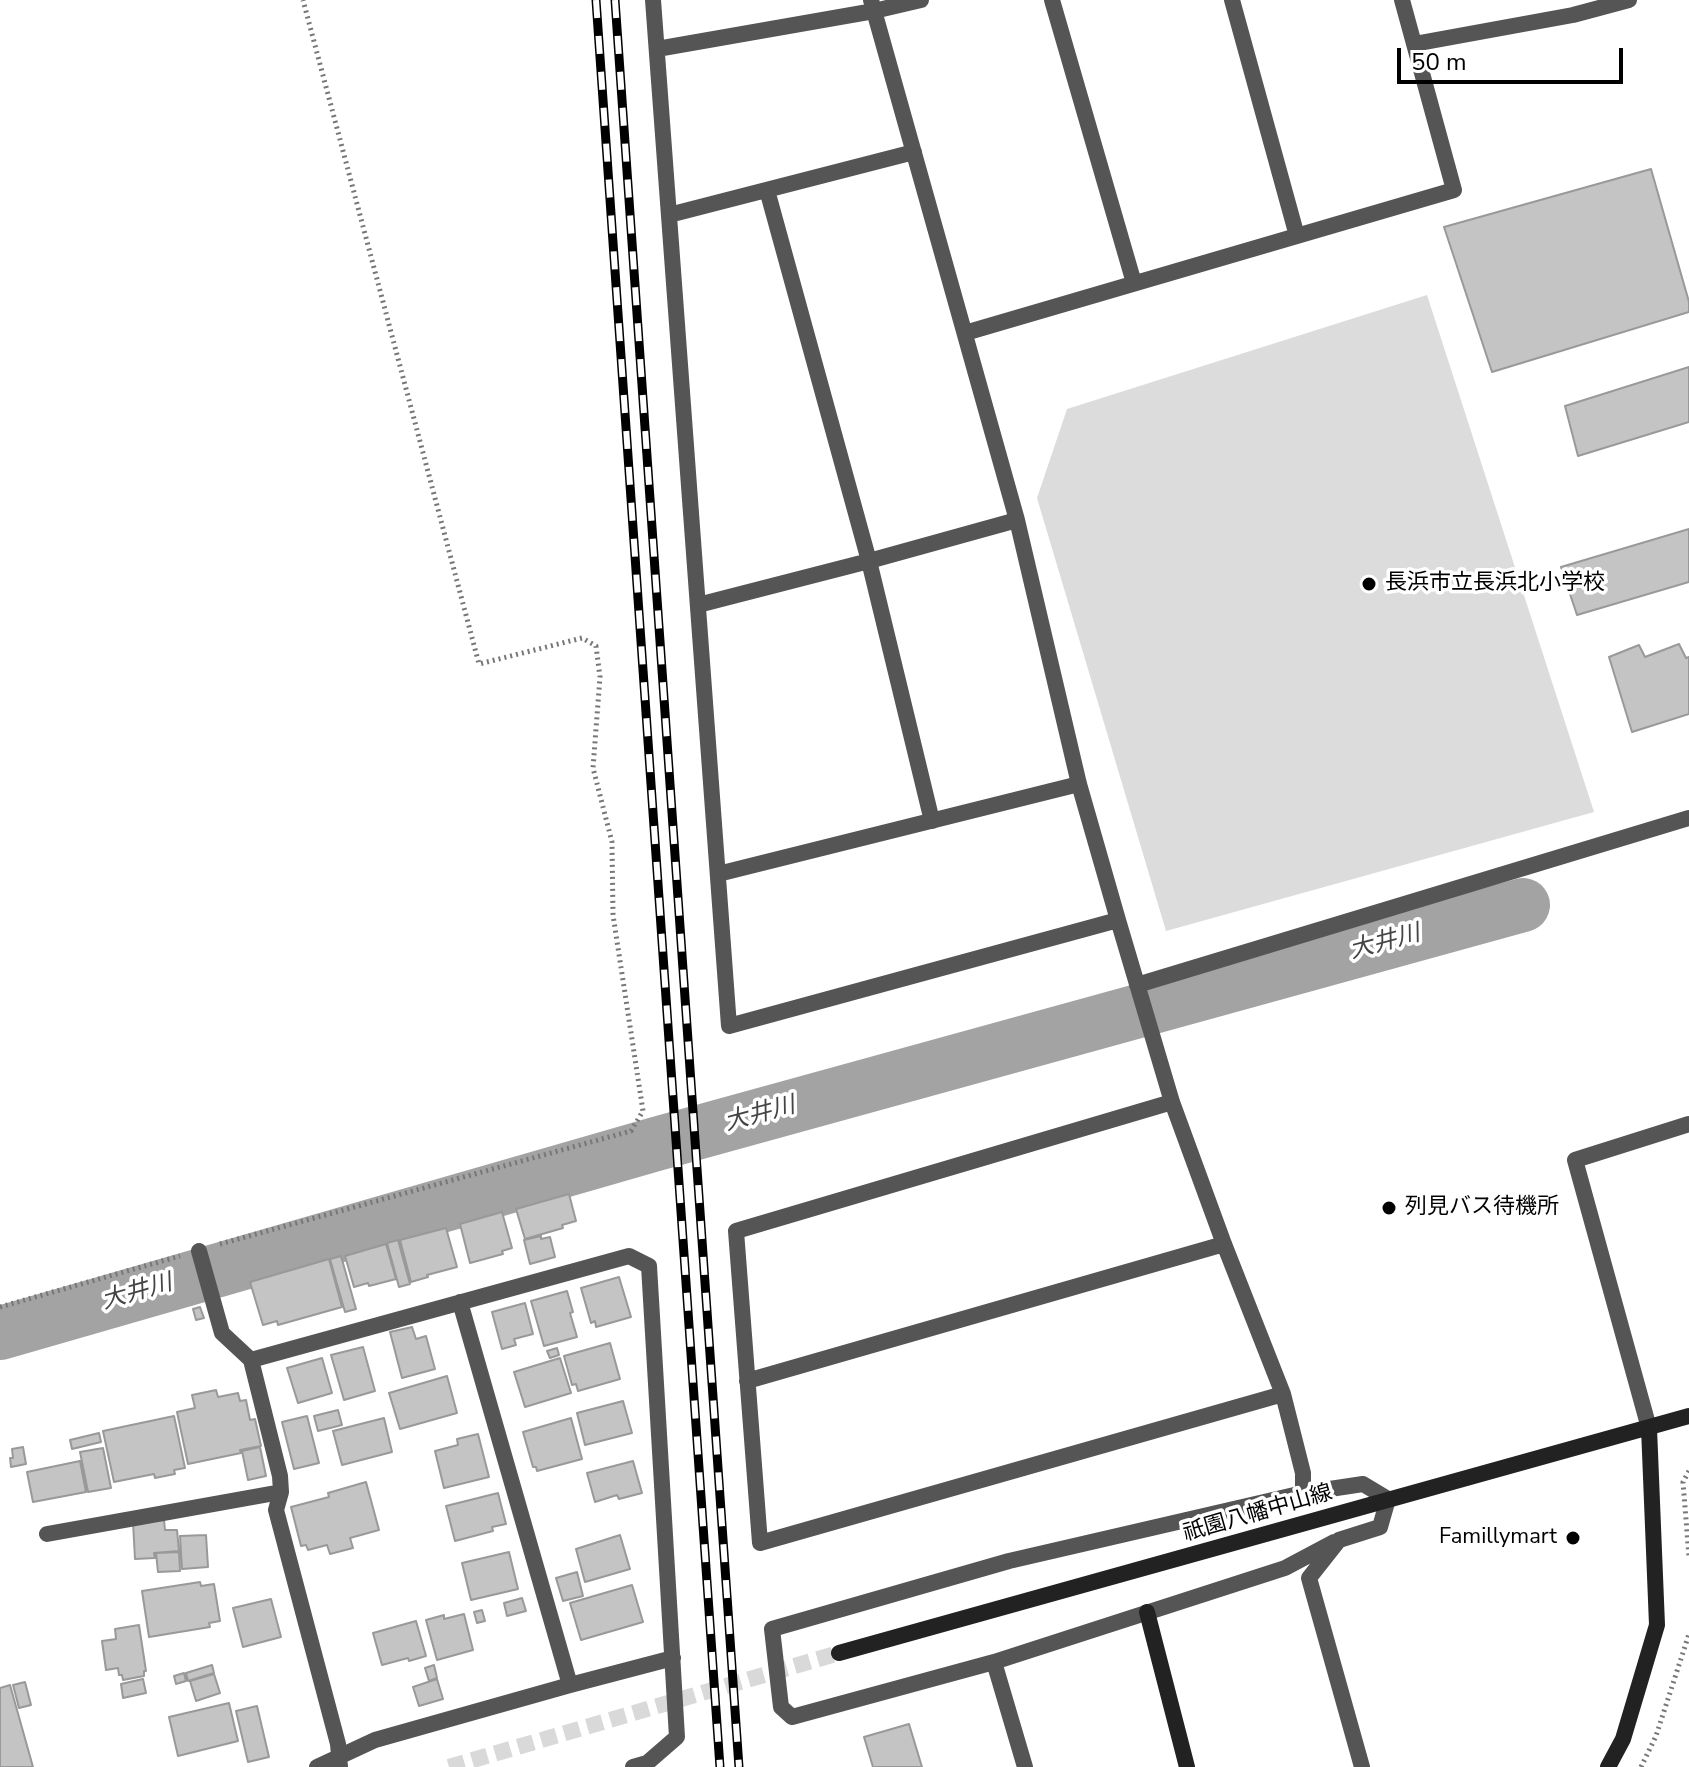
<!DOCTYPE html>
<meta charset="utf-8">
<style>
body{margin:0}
#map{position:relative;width:1689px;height:1767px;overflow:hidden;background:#fff;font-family:"Nunito Sans",sans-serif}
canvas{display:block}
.scale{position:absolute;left:1397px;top:48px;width:226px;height:36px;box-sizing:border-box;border:4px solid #000;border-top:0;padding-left:10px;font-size:24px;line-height:28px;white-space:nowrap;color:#000;-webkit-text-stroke:6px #fff;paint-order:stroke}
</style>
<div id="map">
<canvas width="1689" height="1767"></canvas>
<div class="scale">50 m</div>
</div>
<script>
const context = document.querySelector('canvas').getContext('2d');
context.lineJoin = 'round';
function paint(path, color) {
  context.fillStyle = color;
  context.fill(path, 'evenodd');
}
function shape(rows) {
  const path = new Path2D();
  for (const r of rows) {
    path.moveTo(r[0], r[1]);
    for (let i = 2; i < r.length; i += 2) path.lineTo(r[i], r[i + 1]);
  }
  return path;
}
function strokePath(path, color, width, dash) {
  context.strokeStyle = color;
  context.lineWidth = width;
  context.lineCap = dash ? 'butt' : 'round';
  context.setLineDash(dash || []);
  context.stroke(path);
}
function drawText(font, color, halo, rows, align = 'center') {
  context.font = font + ' "Nunito Sans","Noto Sans JP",sans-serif';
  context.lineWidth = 7;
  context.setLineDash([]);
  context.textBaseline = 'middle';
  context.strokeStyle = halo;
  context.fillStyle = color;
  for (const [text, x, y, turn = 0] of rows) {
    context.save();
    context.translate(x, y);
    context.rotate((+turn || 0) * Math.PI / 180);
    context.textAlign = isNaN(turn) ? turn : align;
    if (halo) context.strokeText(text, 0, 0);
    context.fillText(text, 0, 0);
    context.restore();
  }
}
paint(shape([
 [1427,295,1594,812,1166,931,1037,498,1067,409]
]), '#dcdcdc');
strokePath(shape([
 [0,1333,656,1144,1523,905]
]), '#a3a3a3', 54);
const building = shape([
 [1651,169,1689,302,1689,312,1492,372,1444,227,1651,169],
 [1689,367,1689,422,1578,456,1565,406,1689,367],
 [1689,529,1689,582,1577,615,1561,567,1689,529],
 [1679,644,1686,658,1689,657,1689,714,1632,732,1609,657,1639,645,1645,657,1679,644],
 [569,1194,576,1221,562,1225,563,1228,525,1239,516,1209,569,1194],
 [502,1212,512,1248,502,1251,503,1254,470,1263,460,1224,502,1212],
 [446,1228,457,1267,427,1275,428,1277,411,1282,400,1240,446,1228],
 [541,1236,541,1239,550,1237,555,1257,530,1264,524,1240,541,1236],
 [398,1240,410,1284,399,1287,387,1243,398,1240],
 [386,1244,396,1279,369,1286,368,1283,354,1287,345,1256,386,1244],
 [341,1256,356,1309,345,1312,330,1259,341,1256],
 [329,1259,342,1307,278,1325,277,1321,263,1325,250,1282,329,1259],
 [619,1277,631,1317,596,1327,595,1321,591,1323,581,1288,619,1277],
 [567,1291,573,1312,570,1313,577,1337,544,1346,531,1301,567,1291],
 [525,1303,533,1334,514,1339,516,1345,502,1349,492,1312,525,1303],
 [200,1307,204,1318,196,1320,193,1309,200,1307],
 [412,1327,416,1339,426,1336,435,1369,402,1378,390,1332,412,1327],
 [610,1343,620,1379,578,1391,576,1384,572,1385,564,1356,610,1343],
 [363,1347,375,1391,344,1400,331,1355,363,1347],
 [557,1348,559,1355,550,1358,547,1351,557,1348],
 [322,1358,332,1393,298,1403,287,1368,322,1358],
 [560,1358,571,1393,525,1407,514,1372,560,1358],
 [447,1376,457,1413,400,1429,389,1393,447,1376],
 [216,1390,218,1397,238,1393,240,1401,246,1400,250,1420,255,1419,261,1446,240,1450,241,1453,188,1464,177,1412,195,1408,192,1395,216,1390],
 [623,1401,632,1433,585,1445,577,1413,623,1401],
 [338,1410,342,1425,318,1431,314,1416,338,1410],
 [174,1416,185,1468,174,1470,175,1474,155,1478,154,1474,114,1482,103,1431,174,1416],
 [307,1416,319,1463,294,1469,282,1422,307,1416],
 [384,1418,392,1452,342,1465,333,1431,384,1418],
 [571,1418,582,1459,537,1471,536,1467,533,1467,523,1432,571,1418],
 [99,1433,101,1442,72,1449,70,1440,99,1433],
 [478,1434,489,1477,444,1488,435,1451,458,1445,457,1439,478,1434],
 [23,1447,26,1464,11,1467,10,1458,13,1458,12,1449,23,1447],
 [260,1447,266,1476,248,1480,242,1451,260,1447],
 [103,1448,111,1488,88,1492,80,1452,103,1448],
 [80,1461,86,1492,33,1502,27,1472,80,1461],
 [633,1461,642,1493,619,1499,617,1495,595,1502,587,1473,633,1461],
 [366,1482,379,1530,350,1538,353,1548,330,1554,327,1545,308,1550,306,1545,301,1546,291,1507,329,1497,328,1493,366,1482],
 [498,1493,506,1524,492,1527,493,1531,455,1541,446,1506,498,1493],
 [164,1520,165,1530,177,1530,179,1551,154,1553,155,1558,135,1559,133,1522,164,1520],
 [206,1535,208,1567,182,1569,180,1536,206,1535],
 [620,1535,630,1569,585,1582,576,1549,620,1535],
 [179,1552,180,1571,158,1572,156,1553,179,1552],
 [509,1552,518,1589,471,1600,462,1563,509,1552],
 [577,1572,583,1596,563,1601,556,1578,577,1572],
 [200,1582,201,1586,214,1584,220,1621,209,1623,210,1627,149,1637,142,1591,200,1582],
 [632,1585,643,1622,581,1640,570,1603,632,1585],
 [522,1598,526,1611,507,1616,504,1603,522,1598],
 [271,1599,281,1637,243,1647,233,1608,271,1599],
 [482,1610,485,1621,477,1623,474,1612,482,1610],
 [464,1614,473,1650,437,1660,426,1620,444,1615,444,1619,464,1614],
 [416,1621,426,1656,409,1661,408,1658,382,1665,373,1633,416,1621],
 [139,1625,146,1671,144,1671,144,1676,123,1680,122,1675,119,1675,118,1668,106,1670,102,1641,116,1639,115,1629,139,1625],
 [212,1665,214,1673,188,1681,186,1673,212,1665],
 [434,1665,437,1678,429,1681,425,1668,434,1665],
 [184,1673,186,1681,176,1684,174,1676,184,1673],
 [214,1674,220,1693,196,1701,190,1681,214,1674],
 [143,1679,146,1693,123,1698,121,1684,143,1679],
 [437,1679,443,1699,419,1706,413,1687,437,1679],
 [25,1682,31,1705,19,1708,13,1685,25,1682],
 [10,1685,33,1767,0,1767,0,1688,10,1685],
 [229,1703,238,1741,178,1756,169,1717,229,1703],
 [257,1706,269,1757,248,1762,236,1711,257,1706],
 [909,1724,922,1767,873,1767,864,1737,909,1724]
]);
paint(building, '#c4c4c4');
strokePath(building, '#999', 2);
strokePath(shape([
 [449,1767,839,1653]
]), '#d9d9d9', 16, [16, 8]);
strokePath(shape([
 [220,1244,631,1131,643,1111,613,915,612,842,593,768,600,677,596,646,582,638,479,664,303,0],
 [0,1307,180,1256],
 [1689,1471,1683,1482,1689,1557],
 [1641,1767,1656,1736,1689,1634]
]), '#777', 5, [2, 4]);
strokePath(shape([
 [653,0,729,1026,1118,920],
 [871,0,1017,520,1079,784,1118,920,1172,1102,1224,1244,1283,1394,1303,1473,1303,1493,1363,1484,1388,1499,1380,1527,1339,1540,1309,1578,1362,1767],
 [1052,0,1134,283],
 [1232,0,1297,236],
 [1414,44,1573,15,1629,0],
 [657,49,874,11,921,0],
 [767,190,869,561,932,821],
 [669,215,914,152],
 [965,333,1454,190,1402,0],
 [698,605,869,561,1017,520],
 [718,874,1079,784],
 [1137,985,1689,818],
 [1172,1102,736,1231,760,1543,1283,1394],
 [199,1251,222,1333,251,1360],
 [460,1302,570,1685],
 [747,1381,1224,1244],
 [1649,1428,1575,1160,1689,1124],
 [1303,1493,1009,1561,772,1629,781,1707,792,1717,994,1662,1285,1568,1334,1542],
 [47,1534,281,1492],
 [994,1662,1025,1767],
 [317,1767,375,1740,570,1685,673,1658],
 [340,1767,338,1744,276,1510,281,1492,280,1476,251,1360,629,1256,649,1266,677,1737,647,1763,633,1767]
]), '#555', 16);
strokePath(shape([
 [1147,1612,1187,1767],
 [839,1653,1689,1416],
 [1608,1767,1623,1739,1657,1625,1649,1428]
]), '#222', 16);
const rail = shape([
 [596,0,720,1767],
 [615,0,739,1767]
]);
strokePath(rail, '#000', 9);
strokePath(rail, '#fff', 6, [18]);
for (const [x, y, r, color] of [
 [1369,584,8,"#000"],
 [1389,1208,8,"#000"],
 [1573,1538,8,"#000"]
]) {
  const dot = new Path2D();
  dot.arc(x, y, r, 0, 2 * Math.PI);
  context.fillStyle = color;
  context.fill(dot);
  strokePath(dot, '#fff', 3);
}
drawText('22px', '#000', '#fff', [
 ["長浜市立長浜北小学校",1385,584],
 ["列見バス待機所",1405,1208],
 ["Famillymart",1557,1538,"right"]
], 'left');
drawText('22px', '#000', '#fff', [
 ["祇園八幡中山線",1258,1514,-16]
]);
drawText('italic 24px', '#444', '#fff', [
 ["大井川",1385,943,-15],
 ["大井川",760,1115,-15],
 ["大井川",137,1293,-16]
]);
</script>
